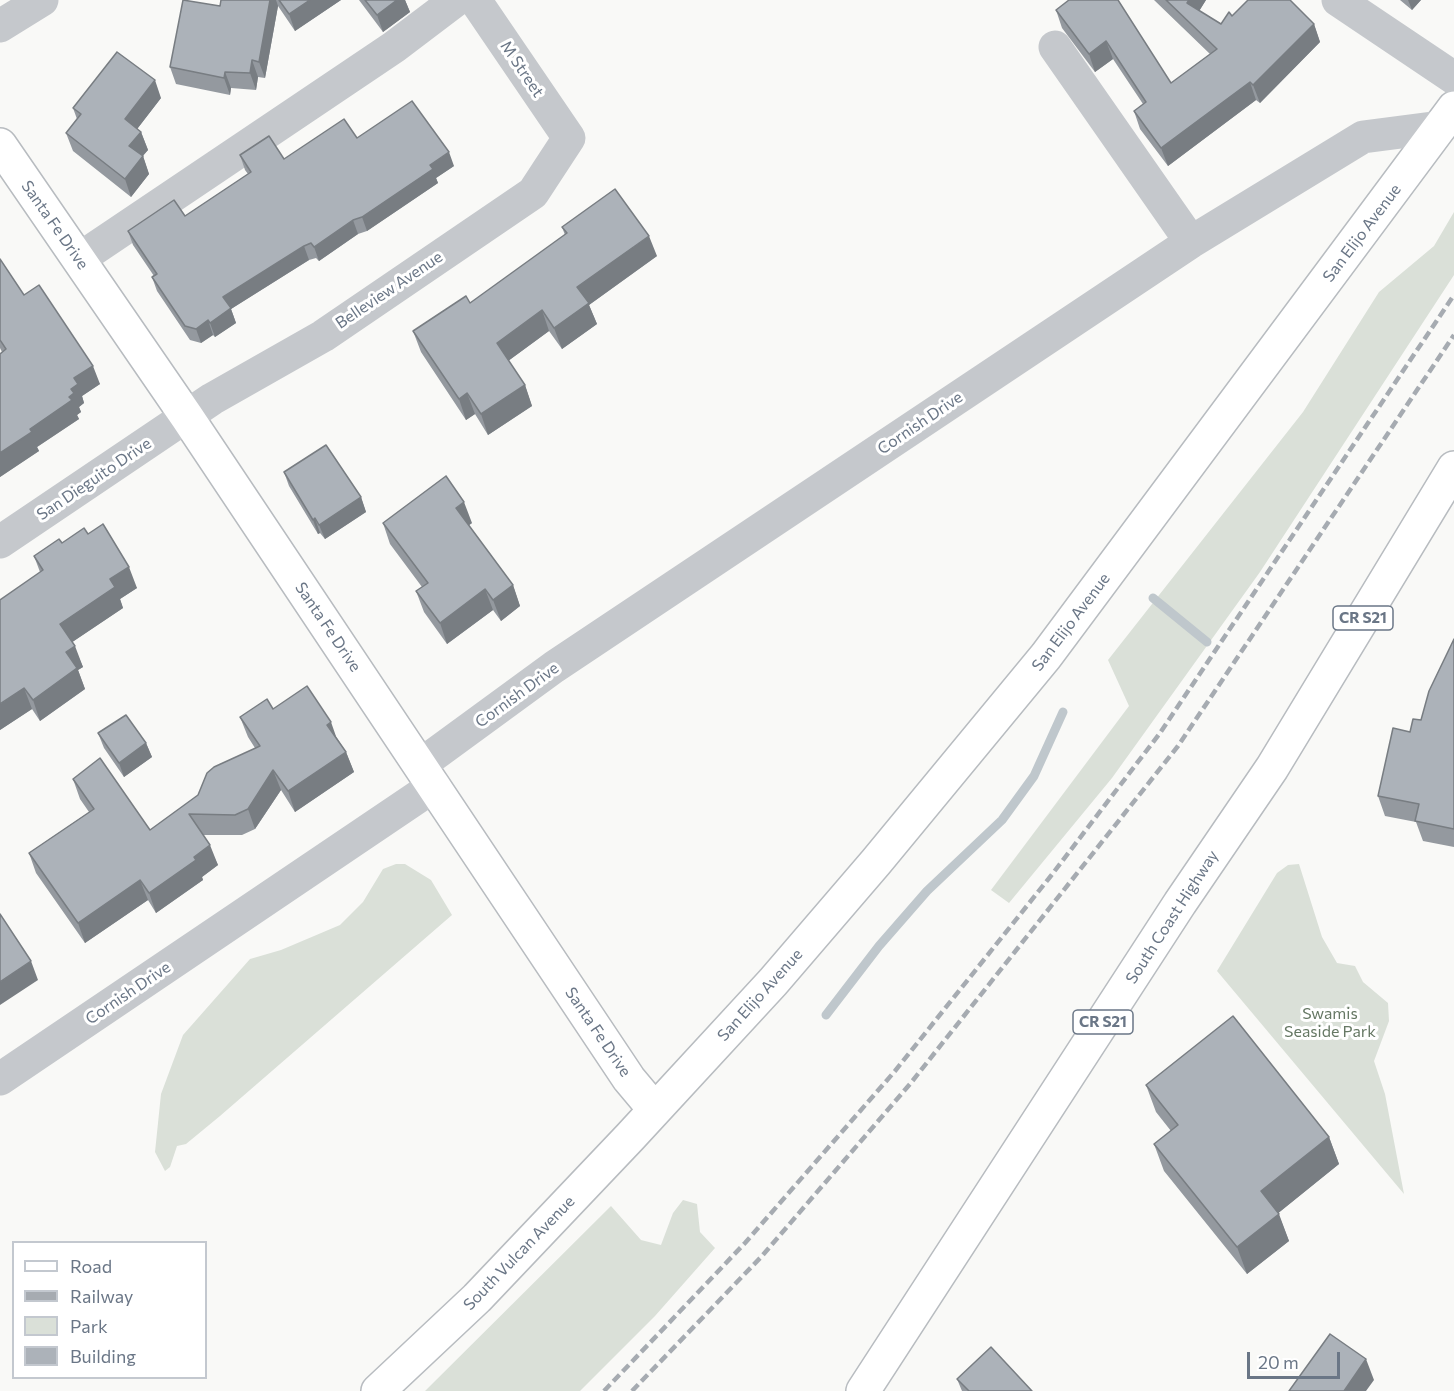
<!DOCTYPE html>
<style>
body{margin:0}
#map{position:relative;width:1454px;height:1391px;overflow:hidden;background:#f9f9f7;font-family:Commissioner,sans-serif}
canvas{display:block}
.legend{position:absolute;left:12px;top:1241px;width:195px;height:138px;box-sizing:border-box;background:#fff;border:2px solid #c3c8cf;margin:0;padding:8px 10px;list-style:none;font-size:18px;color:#6a7686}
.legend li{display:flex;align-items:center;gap:12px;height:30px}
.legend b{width:30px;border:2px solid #c3c8cf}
.scale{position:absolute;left:1247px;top:1352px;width:93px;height:27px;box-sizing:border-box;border:3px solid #6a7686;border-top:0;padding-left:8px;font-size:18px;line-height:21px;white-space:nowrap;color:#6a7686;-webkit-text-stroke:4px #fff;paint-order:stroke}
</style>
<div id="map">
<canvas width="1454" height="1391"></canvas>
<ul class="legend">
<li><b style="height:8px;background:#fff"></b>Road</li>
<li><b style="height:8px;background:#a6abb1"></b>Railway</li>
<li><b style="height:16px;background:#dae0d8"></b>Park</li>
<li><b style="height:16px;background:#acb2b9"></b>Building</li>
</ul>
<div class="scale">20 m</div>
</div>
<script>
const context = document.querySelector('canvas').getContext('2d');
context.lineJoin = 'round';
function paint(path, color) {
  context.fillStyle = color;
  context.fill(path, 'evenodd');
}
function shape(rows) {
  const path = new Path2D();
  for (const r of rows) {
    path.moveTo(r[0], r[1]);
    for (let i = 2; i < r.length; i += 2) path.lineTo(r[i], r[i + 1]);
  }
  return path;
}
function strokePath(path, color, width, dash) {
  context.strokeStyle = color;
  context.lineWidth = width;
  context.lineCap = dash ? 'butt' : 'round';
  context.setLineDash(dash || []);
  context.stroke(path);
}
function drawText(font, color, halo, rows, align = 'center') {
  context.font = font + ' Commissioner,sans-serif';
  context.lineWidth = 6;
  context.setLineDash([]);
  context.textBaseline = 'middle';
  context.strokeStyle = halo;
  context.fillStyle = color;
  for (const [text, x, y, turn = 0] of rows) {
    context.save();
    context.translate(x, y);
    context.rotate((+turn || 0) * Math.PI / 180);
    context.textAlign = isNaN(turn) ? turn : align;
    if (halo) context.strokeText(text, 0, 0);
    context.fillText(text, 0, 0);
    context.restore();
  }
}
paint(shape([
 [1454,212,1454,275,1260,572,1112,778,1009,903,991,890,1129,706,1108,660,1303,412,1379,292,1434,246],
 [396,864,405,864,431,880,452,915,220,1116,186,1144,177,1146,170,1167,165,1171,155,1152,161,1094,183,1035,250,959,281,950,340,925,363,902,383,869],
 [1299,864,1322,937,1337,963,1355,966,1363,982,1388,1003,1389,1021,1374,1061,1385,1094,1404,1194,1217,971,1277,873,1288,865],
 [683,1200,697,1204,700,1232,715,1248,655,1316,580,1391,425,1391,611,1206,641,1240,661,1245,673,1213]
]), '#dae0d8');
strokePath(shape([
 [1153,598,1207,642],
 [826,1015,879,946,927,891,1002,820,1034,776,1063,712]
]), '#bfc7cc', 9);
const major = shape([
 [0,145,187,417,629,1079,655,1110],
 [378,1391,477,1298,630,1137,773,982,876,862,1046,656,1454,108],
 [863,1391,1180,903,1272,768,1454,468]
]);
strokePath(major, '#b8bcc0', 36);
strokePath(shape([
 [1338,0,1454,78],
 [0,26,42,0],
 [1055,47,1191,242],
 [79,259,394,47,456,0],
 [0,542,212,399,323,336,533,193,569,138,475,0],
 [420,765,554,667,1191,242,1363,137,1440,127],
 [0,1079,434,786]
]), '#c5c8cc', 33);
strokePath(major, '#fff', 33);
strokePath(shape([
 [604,1391,745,1243,895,1071,1050,877,1160,733,1454,295],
 [632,1391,762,1256,910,1084,1178,746,1454,335]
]), '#a6abb1', 4.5, [9, 4.5]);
paint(shape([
 [221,0,341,0,295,31,278,6,265,78,258,77,256,90,231,88,230,95,176,84,170,67,220,6],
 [359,0,405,0,410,12,383,32],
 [1154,0,1206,0,1199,11,1221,24,1232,16,1314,24,1320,42,1260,103,1256,100,1168,166,1140,129,1134,111,1143,104,1113,59,1095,72,1062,28,1056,10,1171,83,1210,54],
 [1400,0,1421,0,1412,10],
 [161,98,137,129,141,132,148,150,143,156,149,174,131,197,73,151,66,133,77,119,73,108],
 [357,138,454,166,436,178,438,183,367,231,358,234,319,261,316,258,309,260,231,309,236,323,215,337,213,335,201,343,190,340,157,291,152,277,154,276,133,245,128,231,185,216,248,174,245,170,240,155,284,159],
 [562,227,657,256,589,305,597,324,562,349,549,331,508,361,525,385,532,406,488,435,475,414,466,420,421,352,413,331,470,303,565,235],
 [0,259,24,295,100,384,82,396,84,403,79,407,81,412,77,415,79,419,37,447,39,451,0,477,0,354,2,352,0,348],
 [284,472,361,497,366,512,325,539,320,533,318,534,289,486],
 [383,523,472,523,468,526,513,585,520,606,501,621,493,610,447,644,424,612,416,591,422,587,390,544],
 [88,534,137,588,120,599,123,608,72,642,83,667,78,670,85,689,40,721,32,709,0,730,40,572,34,556,62,543],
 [1454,639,1454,847,1423,841,1416,822,1385,816,1378,796,1410,732,1421,720],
 [273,709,337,738,346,752,354,772,295,812,281,790,255,829,242,835,203,835,218,865,202,877,203,880,156,913,148,900,85,943,36,873,29,853,89,812,80,799,73,779,150,830,198,795,255,748,248,737,240,717],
 [98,733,146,743,152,757,124,777,104,748],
 [1146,1085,1329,1137,1339,1164,1278,1213,1289,1241,1247,1274,1164,1171,1154,1144,1171,1131,1156,1112],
 [957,1379,1032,1391,962,1391]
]), '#94999f');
paint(shape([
 [270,0,276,0,278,6,265,78,259,62],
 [310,0,341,0,295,31,289,14],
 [397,0,405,0,410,12,383,32,377,15],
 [1189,0,1206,0,1193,21,1187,3],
 [1408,0,1421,0,1412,10],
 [1314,24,1320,42,1260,103,1253,85],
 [1106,41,1113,59,1095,72,1089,54],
 [252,60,258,77,256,90,250,73],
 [225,72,231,88,230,95,224,78],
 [155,80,161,98,131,137,125,119],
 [1250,82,1256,100,1168,166,1161,148],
 [141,132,148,150,136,163,129,146],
 [449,152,454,166,436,178,438,183,367,231,362,217,430,165],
 [143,156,149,174,131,197,125,179],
 [353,220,358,234,319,261,314,247],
 [649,236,657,256,589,305,597,324,562,349,554,328,577,287],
 [304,246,309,260,231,309,236,323,215,337,210,323,223,297],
 [542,310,549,331,504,364,497,343],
 [208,320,213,335,201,343,196,329],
 [93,366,100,384,82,396,84,403,79,407,81,412,77,415,79,419,37,447,39,451,0,477,0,453,69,397,74,378],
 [525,385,532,406,488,435,481,414],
 [467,393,475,414,466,420,459,399],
 [361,497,366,512,325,539,319,525],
 [464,502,472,523,463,529,456,508],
 [315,518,320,533,318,534,313,520],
 [129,567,137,588,120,599,123,608,68,645,60,624,110,579],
 [513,585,520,606,501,621,493,600],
 [485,589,493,610,447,644,440,623],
 [75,646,83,667,78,670,85,689,40,721,33,700,66,652],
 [24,688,32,709,0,730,0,704],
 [331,722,338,742,327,725],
 [146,743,152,757,124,777,119,763],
 [346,752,354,772,295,812,288,791],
 [273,770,281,790,255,829,248,809],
 [210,845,218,865,202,877,203,880,156,913,149,893,194,857],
 [140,880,148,900,85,943,78,923],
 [31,961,38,980,0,1005,0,982],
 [1329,1137,1339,1164,1271,1219,1261,1191],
 [1279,1214,1289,1241,1247,1274,1237,1247],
 [1366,1359,1374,1380,1366,1391,1344,1391]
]), '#787d82');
const building = shape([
 [183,0,220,6,221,0,270,0,259,62,252,60,250,73,225,72,224,78,170,67,183,0],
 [279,0,310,0,289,14,279,0],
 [365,0,397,0,377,15,365,0],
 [1069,0,1118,0,1171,83,1217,49,1166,0,1189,0,1187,3,1221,24,1229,12,1232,16,1248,0,1290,0,1314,24,1253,85,1250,82,1161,148,1134,111,1146,102,1106,41,1089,54,1056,10,1069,0],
 [117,52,155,80,125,119,141,132,129,146,143,156,125,179,66,133,81,114,73,108,117,52],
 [412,101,449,152,430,165,433,169,362,217,353,220,314,247,311,243,304,246,223,297,231,308,210,323,208,320,196,329,185,326,152,277,157,274,128,231,174,200,185,216,251,172,240,155,269,136,284,159,344,119,357,138,412,101],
 [615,189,649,236,577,287,589,303,554,328,542,310,497,343,525,385,481,414,467,393,459,399,413,331,466,296,470,303,567,233,562,227,615,189],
 [0,259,24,295,39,285,93,366,74,378,78,384,71,389,74,393,69,397,72,400,30,429,32,432,0,453,0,354,6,349,0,340,0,259],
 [326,445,361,497,319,525,315,518,313,520,284,472,326,445],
 [446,476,464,502,456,508,513,585,493,600,485,589,440,623,416,591,428,583,383,523,446,476],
 [103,524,129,567,110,579,115,587,60,624,75,646,66,652,77,668,33,700,24,688,0,704,0,600,43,570,34,556,59,539,62,543,84,528,88,534,103,524],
 [1454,639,1454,829,1415,821,1419,804,1378,796,1393,728,1410,732,1413,719,1421,720,1429,691,1454,639],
 [307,686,331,722,327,725,346,752,288,791,273,770,248,809,235,815,189,814,210,845,194,857,196,860,149,893,140,880,78,923,29,853,94,809,73,779,100,758,150,830,198,795,207,773,214,767,260,746,240,717,267,699,273,709,307,686],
 [126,715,146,743,119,763,98,733,126,715],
 [0,914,31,961,0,982,0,914],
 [1233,1016,1329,1137,1261,1191,1279,1214,1237,1247,1154,1144,1178,1125,1146,1085,1233,1016],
 [1330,1334,1366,1359,1344,1391,1289,1391,1330,1334],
 [991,1347,1032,1391,969,1391,957,1379,991,1347]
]);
paint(building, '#acb2b9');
strokePath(building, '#787d82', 1.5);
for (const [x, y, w] of [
 [1363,618,60],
 [1103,1022,60]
]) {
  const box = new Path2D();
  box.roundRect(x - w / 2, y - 12, w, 24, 4.5);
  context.fillStyle = '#fff';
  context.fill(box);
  strokePath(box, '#6a7686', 1.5);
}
drawText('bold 15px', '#6a7686', null, [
 ["CR S21",1363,618],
 ["CR S21",1103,1022]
]);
drawText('16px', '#6a7686', '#fff', [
 ["M Street",522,69,56],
 ["Santa Fe Drive",55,225,55],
 ["San Elijo Avenue",1362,233,-53],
 ["Belleview Avenue",389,290,-34],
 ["Cornish Drive",920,423,-34],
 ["San Dieguito Drive",94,479,-34],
 ["San Elijo Avenue",1071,622,-53],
 ["Santa Fe Drive",328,627,56],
 ["Cornish Drive",517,695,-36],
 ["South Coast Highway",1172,917,-57],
 ["Cornish Drive",128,993,-34],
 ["San Elijo Avenue",760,995,-48],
 ["Santa Fe Drive",598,1032,56],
 ["South Vulcan Avenue",519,1253,-46]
]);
drawText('16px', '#667864', '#fff', [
 ["Swamis",1330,1014],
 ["Seaside Park",1330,1032]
]);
</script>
